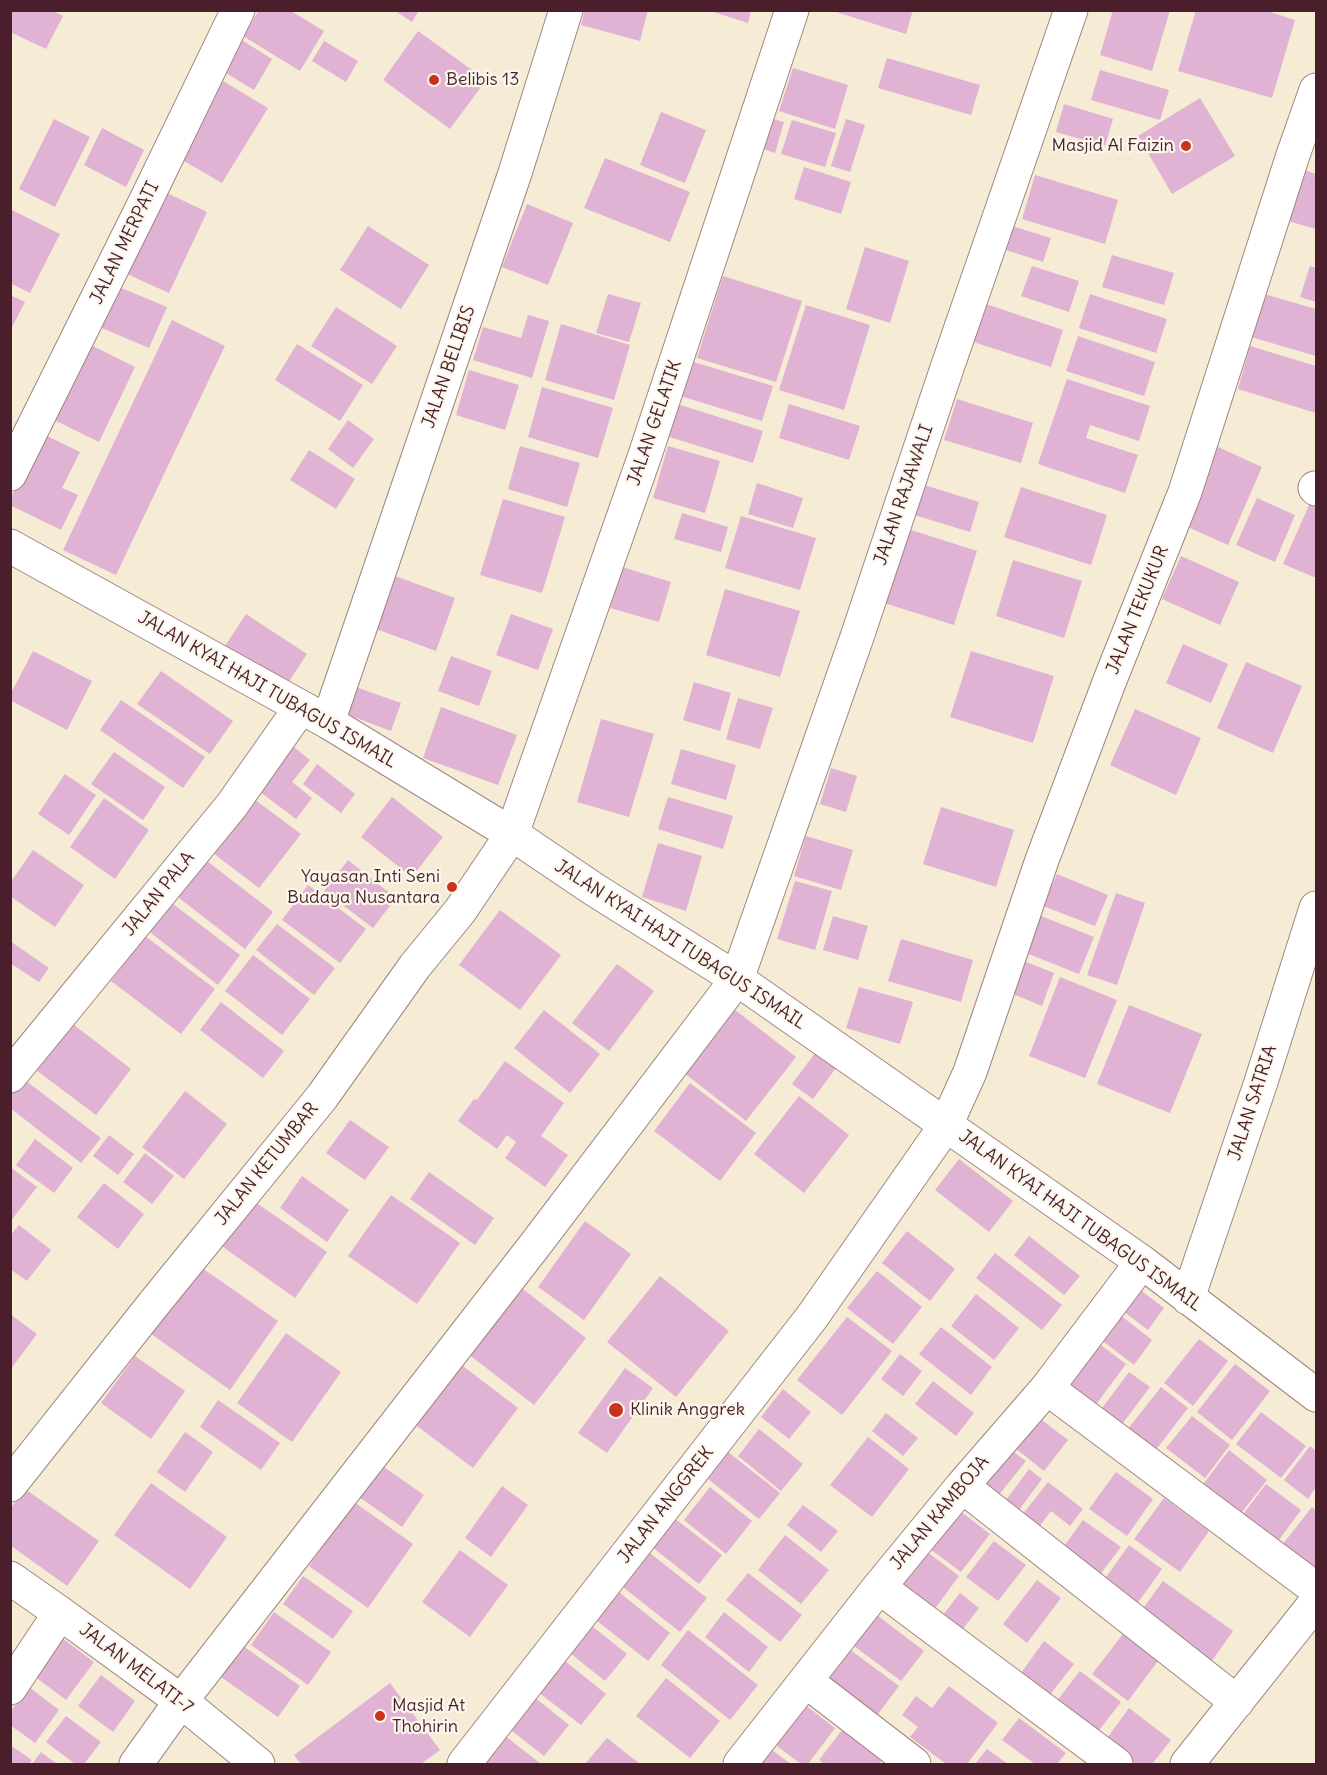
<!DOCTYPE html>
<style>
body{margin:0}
#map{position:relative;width:1327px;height:1775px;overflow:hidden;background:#f6ebd5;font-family:Delius,sans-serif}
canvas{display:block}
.frame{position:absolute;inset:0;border:12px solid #4a1f2b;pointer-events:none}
</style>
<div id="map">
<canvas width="1327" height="1775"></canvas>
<div class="frame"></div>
</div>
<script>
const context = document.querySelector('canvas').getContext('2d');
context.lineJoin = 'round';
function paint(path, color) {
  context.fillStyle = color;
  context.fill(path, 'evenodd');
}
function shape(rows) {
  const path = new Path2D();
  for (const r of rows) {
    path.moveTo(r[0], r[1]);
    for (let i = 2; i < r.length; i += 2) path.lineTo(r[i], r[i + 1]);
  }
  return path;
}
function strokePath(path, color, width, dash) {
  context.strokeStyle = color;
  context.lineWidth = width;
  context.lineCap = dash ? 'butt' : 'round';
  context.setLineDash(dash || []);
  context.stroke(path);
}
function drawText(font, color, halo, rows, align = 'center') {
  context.font = font + ' Delius,sans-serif';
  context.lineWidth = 4.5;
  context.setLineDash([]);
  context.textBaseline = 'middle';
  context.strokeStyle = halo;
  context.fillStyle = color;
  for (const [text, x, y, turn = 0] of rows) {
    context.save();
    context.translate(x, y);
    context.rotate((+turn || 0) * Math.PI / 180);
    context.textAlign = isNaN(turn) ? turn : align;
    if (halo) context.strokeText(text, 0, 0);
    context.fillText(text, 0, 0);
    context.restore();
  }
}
paint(shape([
 [10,10,51,10,63,16,46,49,10,32],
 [259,10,289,10,324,31,300,71,243,36],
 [394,10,419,10,412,22],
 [585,10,648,10,640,41,581,25],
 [707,10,751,10,748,23],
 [830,10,913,10,906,34],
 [1113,10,1170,10,1152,71,1100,55],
 [1196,10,1264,10,1295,20,1272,98,1178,71],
 [418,31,486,80,450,129,383,80],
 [240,39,272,59,254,90,221,70],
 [324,41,358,61,346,82,312,61],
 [887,58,980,85,971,115,878,88],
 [793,68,848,85,835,129,779,111],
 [1100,70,1169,90,1160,120,1091,100],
 [223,81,268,108,222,183,177,157],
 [1200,98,1235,156,1172,194,1138,136],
 [1064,104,1113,119,1105,146,1056,132],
 [661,112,706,130,685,183,640,165],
 [770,118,784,122,775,153,760,148],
 [54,119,90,137,55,207,19,189],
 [846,119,865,125,850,172,831,166],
 [792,120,836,133,825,167,781,154],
 [102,128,144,150,126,187,84,165],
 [605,158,690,192,670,242,584,208],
 [804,167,851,182,841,214,794,199],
 [1304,170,1316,174,1316,229,1288,221],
 [1035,175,1118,200,1105,244,1022,219],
 [165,192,207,212,169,293,127,274],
 [527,204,573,223,548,285,502,267],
 [10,209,60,234,30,293,10,283],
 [1002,223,1051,238,1043,262,994,246],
 [368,226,429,265,401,309,340,270],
 [865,247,909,261,890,323,846,309],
 [1112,255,1174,273,1164,305,1102,287],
 [1032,266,1079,281,1069,312,1021,296],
 [1310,266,1316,268,1316,302,1300,297],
 [723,276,802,301,776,382,697,358],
 [114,285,167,307,149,348,97,326],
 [608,294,641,303,629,342,596,333],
 [1090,294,1167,319,1156,353,1079,328],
 [1264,294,1316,309,1316,356,1251,337],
 [10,295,25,302,10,331],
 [974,300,1063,330,1051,367,961,338],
 [806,305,870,325,844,410,779,390],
 [336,307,397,346,372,384,311,346],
 [528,315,549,321,532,378,473,360,483,327,521,338],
 [172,320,225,346,116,575,63,550],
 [561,324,630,345,614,400,545,380],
 [1078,336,1155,362,1144,396,1066,371],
 [89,344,135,367,99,442,52,419],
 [297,344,363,385,340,421,275,380],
 [1250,346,1316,366,1316,413,1238,389],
 [687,360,773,386,762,421,677,395],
 [469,370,519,385,505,430,456,415],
 [1067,379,1150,406,1139,441,1090,425,1086,438,1138,455,1125,493,1038,464],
 [542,387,613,408,598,458,528,437],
 [957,399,1033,423,1021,463,944,440],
 [674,403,763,431,753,463,663,435],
 [789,404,860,426,849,460,779,438],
 [348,420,374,439,353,468,328,449],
 [43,434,80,452,62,488,78,495,61,530,10,505,10,499],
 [520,446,580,463,567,507,508,489],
 [668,446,720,461,705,513,653,498],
 [1218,447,1262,467,1228,545,1183,525],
 [309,450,355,479,336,509,290,480],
 [757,483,803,498,793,528,748,514],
 [921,484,979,502,970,532,911,514],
 [1021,487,1107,515,1091,565,1004,537],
 [1257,498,1295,515,1275,562,1236,545],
 [503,499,565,517,542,593,480,575],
 [1310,503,1316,506,1316,578,1283,564],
 [682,513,728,527,721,552,674,539],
 [741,516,816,538,800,590,725,568],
 [908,529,977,551,954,625,884,603],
 [1181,556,1239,582,1220,625,1162,599],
 [1013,560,1082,581,1064,638,996,616],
 [622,567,671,582,659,622,610,608],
 [395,576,455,598,436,651,376,629],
 [725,589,800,611,780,677,706,655],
 [246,614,307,654,284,689,223,649],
 [511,614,553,629,538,670,496,655],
 [1183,644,1228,664,1211,703,1166,683],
 [33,651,92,681,67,730,10,700,10,695],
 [971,651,1054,676,1033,743,950,717],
 [451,656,492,671,479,706,438,691],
 [1246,662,1302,686,1273,753,1217,728],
 [161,671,233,721,210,754,137,704],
 [694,682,731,693,720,731,683,720],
 [356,687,401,703,391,731,346,714],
 [738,698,773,708,760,749,726,739],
 [121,700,205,757,183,788,100,730],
 [441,707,517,735,498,785,423,758],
 [1135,709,1201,738,1176,795,1110,765],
 [601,719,654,734,629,817,577,802],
 [289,743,310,760,292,782,312,798,296,819,255,788],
 [681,749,736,765,726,800,671,784],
 [114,752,165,787,143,820,91,784],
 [317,764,355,794,341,813,303,784],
 [831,768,857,776,846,812,820,804],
 [65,774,96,795,69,835,38,814],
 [250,796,301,834,259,888,209,850],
 [392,797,443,837,412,877,361,837],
 [668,797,733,816,723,849,658,829],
 [104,798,149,830,115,879,70,847],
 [941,807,1014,830,996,887,923,864],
 [806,836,853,850,841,890,794,876],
 [658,843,702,856,686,911,642,897],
 [33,850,84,885,55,927,10,896,10,883],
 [198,854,273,912,245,949,170,891],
 [348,860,396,898,373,928,324,891],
 [1057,874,1108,895,1095,926,1043,906],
 [795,881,832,891,815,950,777,939],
 [308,885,366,929,340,963,282,920],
 [1116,893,1145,903,1117,985,1087,975],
 [164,897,240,955,218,985,142,926],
 [500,910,561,955,520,1010,459,965],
 [833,916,868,926,858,960,823,950],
 [1041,916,1094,937,1079,974,1026,953],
 [277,924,335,968,314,995,256,950],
 [145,936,215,989,181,1034,111,981],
 [901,939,973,960,961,1002,888,981],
 [10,941,49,968,39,982,10,963],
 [253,955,310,999,282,1035,225,991],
 [1019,959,1054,973,1042,1006,1006,991],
 [617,964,654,991,609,1051,572,1023],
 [1060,977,1117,1000,1085,1078,1029,1056],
 [859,987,913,1002,900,1044,846,1028],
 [221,1002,284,1051,263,1078,200,1030],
 [1129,1005,1202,1034,1170,1113,1097,1084],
 [734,1009,796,1057,746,1121,684,1073],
 [544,1010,600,1054,570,1093,514,1048],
 [64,1017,131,1069,96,1115,28,1064],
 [815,1053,836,1068,813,1099,792,1084],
 [505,1061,564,1103,541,1136,568,1155,545,1187,505,1158,516,1142,507,1135,497,1149,458,1121,474,1099,477,1100],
 [21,1077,101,1138,81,1163,10,1108,10,1092],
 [690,1083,756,1133,720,1181,654,1131],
 [185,1091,227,1124,184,1179,142,1147],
 [799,1096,849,1135,804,1193,754,1154],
 [350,1120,389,1147,365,1180,326,1153],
 [109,1135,134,1154,118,1175,93,1156],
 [35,1139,73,1168,54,1193,16,1165],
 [145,1153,174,1176,152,1204,123,1182],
 [959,1159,1013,1201,989,1232,935,1190],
 [10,1167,37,1187,10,1222],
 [429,1172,494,1218,475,1245,410,1199],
 [302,1176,349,1210,327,1242,280,1208],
 [104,1183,144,1214,118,1249,77,1217],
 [391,1195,460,1243,417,1304,348,1256],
 [248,1197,327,1252,295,1298,216,1242],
 [585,1221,631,1254,584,1320,538,1287],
 [19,1225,51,1250,27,1281,10,1269,10,1236],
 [907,1231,955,1269,930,1301,882,1263],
 [1029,1236,1080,1276,1064,1295,1014,1255],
 [995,1253,1062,1305,1042,1330,976,1278],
 [195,1263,278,1321,230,1390,147,1331],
 [877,1271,922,1307,893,1344,847,1308],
 [660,1276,729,1331,676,1397,607,1342],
 [1131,1283,1164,1308,1148,1330,1115,1305],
 [519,1286,586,1338,534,1405,467,1353],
 [976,1294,1019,1328,994,1360,951,1326],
 [1115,1311,1152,1340,1134,1365,1096,1336],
 [10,1314,37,1334,10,1370],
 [847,1317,892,1351,842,1415,797,1380],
 [941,1327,992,1367,971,1395,919,1354],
 [286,1333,341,1372,292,1442,237,1403],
 [1089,1336,1126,1364,1089,1414,1063,1394],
 [1199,1339,1228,1361,1193,1406,1164,1383],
 [900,1354,922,1371,903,1396,881,1379],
 [135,1356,185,1391,151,1439,101,1403],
 [459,1363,518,1408,473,1468,413,1423],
 [1235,1364,1270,1391,1232,1440,1197,1412],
 [625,1368,653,1388,607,1453,578,1433],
 [1129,1372,1150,1387,1114,1435,1094,1419],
 [933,1381,974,1413,956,1436,915,1404],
 [1161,1387,1188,1408,1155,1451,1127,1430],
 [783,1389,811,1412,789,1439,761,1417],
 [218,1400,280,1443,261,1470,200,1427],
 [1261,1412,1306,1446,1281,1478,1236,1444],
 [886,1413,918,1438,903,1456,872,1431],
 [1034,1414,1068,1440,1044,1471,1011,1445],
 [1192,1416,1230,1445,1205,1478,1166,1448],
 [759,1429,803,1464,781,1491,738,1456],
 [185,1432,213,1452,185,1492,157,1472],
 [868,1437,909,1469,872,1517,830,1485],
 [1004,1445,1026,1461,998,1496,977,1480],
 [1310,1446,1316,1451,1316,1487,1308,1499,1284,1480],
 [1229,1450,1267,1480,1239,1516,1201,1487],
 [728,1452,780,1493,759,1519,708,1479],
 [381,1465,424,1495,402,1527,359,1497],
 [1029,1469,1042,1479,1016,1514,1003,1504],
 [1116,1472,1153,1499,1127,1536,1089,1509],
 [1048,1482,1083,1509,1070,1526,1051,1511,1039,1527,1023,1514],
 [151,1483,227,1537,190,1589,114,1535],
 [1266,1484,1301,1510,1276,1544,1241,1517],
 [502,1486,528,1505,491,1557,465,1538],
 [710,1487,752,1521,726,1554,684,1520],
 [25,1489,99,1541,67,1586,10,1545,10,1509],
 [1164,1498,1209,1531,1180,1572,1134,1539],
 [354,1502,413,1544,368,1608,309,1566],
 [951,1504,990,1534,961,1572,922,1543],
 [803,1505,838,1531,821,1552,787,1525],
 [1312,1507,1316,1511,1316,1569,1279,1549],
 [674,1518,722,1555,699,1584,652,1547],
 [1083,1520,1121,1547,1096,1580,1059,1553],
 [785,1535,829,1570,801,1604,758,1570],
 [994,1541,1026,1565,998,1601,966,1577],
 [918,1545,959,1576,934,1610,892,1579],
 [1129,1545,1162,1569,1132,1611,1099,1587],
 [460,1550,508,1585,470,1637,422,1602],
 [646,1550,707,1598,680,1632,619,1584],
 [748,1573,802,1615,780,1642,726,1600],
 [303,1576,353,1611,333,1639,283,1604],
 [1037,1580,1061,1598,1027,1643,1003,1624],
 [1163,1581,1233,1631,1209,1665,1139,1614],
 [615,1589,670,1633,648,1661,592,1617],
 [960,1593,979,1608,962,1630,943,1615],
 [869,1609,924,1651,901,1681,846,1640],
 [274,1612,331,1652,308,1685,251,1645],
 [724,1612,768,1647,749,1672,705,1637],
 [587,1622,627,1654,605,1681,565,1649],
 [688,1630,758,1685,730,1720,661,1665],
 [1123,1634,1158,1661,1128,1701,1092,1674],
 [62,1638,94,1662,66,1700,34,1676],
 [1044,1641,1074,1664,1045,1701,1016,1680],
 [841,1643,899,1686,869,1726,812,1682],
 [243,1646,300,1686,278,1717,221,1677],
 [560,1657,606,1694,581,1725,534,1689],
 [1080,1671,1121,1702,1093,1738,1052,1707],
 [101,1675,135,1701,113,1732,78,1706],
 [666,1678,720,1721,690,1758,636,1716],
 [390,1683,440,1750,421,1764,301,1764,294,1755],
 [949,1686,998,1723,967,1764,946,1764,910,1737,918,1727,902,1715,916,1696,932,1708],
 [29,1687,59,1710,35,1743,10,1725,10,1712],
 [528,1692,569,1725,544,1756,503,1724],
 [796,1698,835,1728,808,1764,801,1764,766,1738],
 [1129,1708,1171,1740,1152,1764,1128,1764,1102,1745],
 [66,1716,101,1742,84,1764,75,1764,46,1742],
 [1019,1718,1066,1753,1057,1764,1035,1764,1002,1740],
 [495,1728,541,1764,488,1764,475,1754],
 [842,1730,882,1760,879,1764,824,1764,819,1760],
 [607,1738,640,1764,585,1764],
 [761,1742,791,1764,744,1764],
 [10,1745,32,1760,29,1764,10,1764],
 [987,1749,1008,1764,975,1764],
 [41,1752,57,1764,32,1764]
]), '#e0b2d3');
const street = shape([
 [10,474,148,196,238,10],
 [1315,488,1316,489],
 [10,546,328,722,512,834,595,890,737,979,1142,1262,1316,1395],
 [328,722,515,173,566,10],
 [10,1076,232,805,301,707],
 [1188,1298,1261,1082,1316,908],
 [1047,1388,1316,1589],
 [10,1485,156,1301,322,1097,415,966,460,911,512,834,645,455,792,10],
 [962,1486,1237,1702],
 [10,1578,60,1613,181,1701,258,1764],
 [879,1587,1116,1764],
 [806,1681,914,1764],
 [10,1688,60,1613],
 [136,1764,181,1701,535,1245,737,979,857,637,947,368,1071,10],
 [464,1764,812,1317,946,1125,970,1072,1042,860,1110,680,1185,492,1293,155,1316,90],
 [740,1764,879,1587,962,1486,1047,1388,1142,1262],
 [1187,1764,1316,1602]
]);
strokePath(street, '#a08580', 35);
strokePath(street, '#fff', 33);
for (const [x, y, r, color] of [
 [434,80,6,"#c8321e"],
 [1186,146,6,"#c8321e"],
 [452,887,6,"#c8321e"],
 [616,1410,8,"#c8321e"],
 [380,1716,6,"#c8321e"]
]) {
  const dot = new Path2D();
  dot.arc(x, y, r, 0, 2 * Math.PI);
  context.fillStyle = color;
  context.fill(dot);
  strokePath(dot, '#fbf7ec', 2);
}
drawText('18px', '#4a1f2b', '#fbf7ec', [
 ["Belibis 13",446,80],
 ["Masjid Al Faizin",1174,146,"right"],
 ["Yayasan Inti Seni",440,877,"right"],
 ["Budaya Nusantara",440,898,"right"],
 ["Klinik Anggrek",630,1410],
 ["Masjid At",392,1706],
 ["Thohirin",392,1727]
], 'left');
drawText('18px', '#4a1f2b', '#fbf7ec', [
 ["JALAN MERPATI",125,243,-64],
 ["JALAN BELIBIS",449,367,-71],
 ["JALAN GELATIK",655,423,-71],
 ["JALAN RAJAWALI",904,495,-71],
 ["JALAN TEKUKUR",1138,610,-68],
 ["JALAN KYAI HAJI TUBAGUS ISMAIL",267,690,30],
 ["JALAN PALA",159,894,-51],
 ["JALAN KYAI HAJI TUBAGUS ISMAIL",680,945,33],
 ["JALAN SATRIA",1253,1103,-72],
 ["JALAN KETUMBAR",267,1164,-51],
 ["JALAN KYAI HAJI TUBAGUS ISMAIL",1080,1221,36],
 ["JALAN ANGGREK",666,1505,-52],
 ["JALAN KAMBOJA",940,1513,-50],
 ["JALAN MELATI-7",136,1669,37]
]);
</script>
